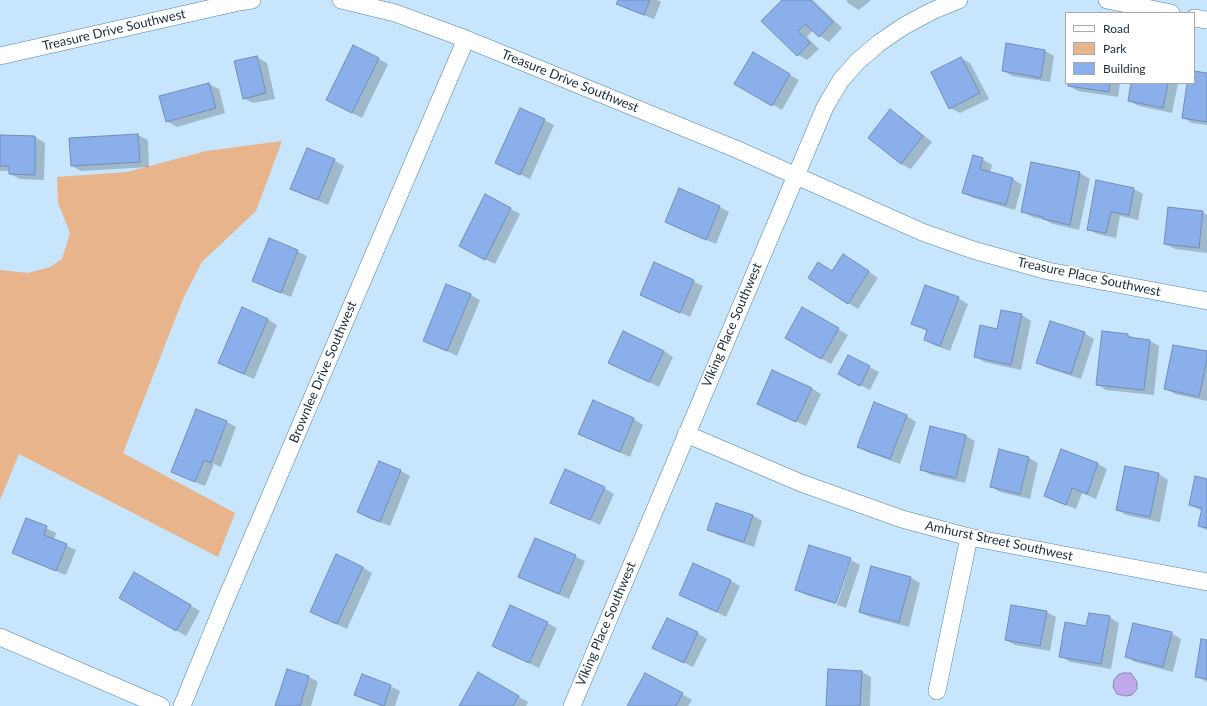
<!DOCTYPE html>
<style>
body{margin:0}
#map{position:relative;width:1207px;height:706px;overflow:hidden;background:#c7e6fd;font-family:Lato,sans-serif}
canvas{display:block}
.legend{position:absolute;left:1065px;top:12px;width:130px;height:72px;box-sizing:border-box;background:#fff;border:1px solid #a3abb1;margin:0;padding:5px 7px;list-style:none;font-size:12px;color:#182d3b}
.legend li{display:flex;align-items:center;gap:8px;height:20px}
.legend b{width:20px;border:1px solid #a3abb1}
</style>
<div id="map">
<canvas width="1207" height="706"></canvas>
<ul class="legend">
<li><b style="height:5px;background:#fff"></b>Road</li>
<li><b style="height:11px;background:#e7b48b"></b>Park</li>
<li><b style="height:11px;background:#8aafea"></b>Building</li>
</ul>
</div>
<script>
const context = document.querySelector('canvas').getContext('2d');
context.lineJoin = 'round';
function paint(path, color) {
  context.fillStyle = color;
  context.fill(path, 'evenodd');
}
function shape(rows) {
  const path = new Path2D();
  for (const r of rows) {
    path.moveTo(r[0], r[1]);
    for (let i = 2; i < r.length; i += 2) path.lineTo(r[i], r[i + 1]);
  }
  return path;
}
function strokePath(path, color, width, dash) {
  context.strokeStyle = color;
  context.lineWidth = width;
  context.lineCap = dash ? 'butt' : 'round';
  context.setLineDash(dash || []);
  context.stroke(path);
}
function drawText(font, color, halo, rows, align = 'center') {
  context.font = font + ' Lato,sans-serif';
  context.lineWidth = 4;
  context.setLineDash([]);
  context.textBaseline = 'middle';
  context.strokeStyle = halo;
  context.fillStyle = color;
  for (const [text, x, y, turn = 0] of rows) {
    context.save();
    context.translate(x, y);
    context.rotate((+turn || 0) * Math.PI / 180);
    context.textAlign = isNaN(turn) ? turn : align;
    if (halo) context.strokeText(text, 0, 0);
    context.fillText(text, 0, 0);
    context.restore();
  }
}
paint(shape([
 [282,141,256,211,202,262,183,299,123,453,235,513,218,557,19,454,0,500,0,270,28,273,50,267,62,259,70,233,58,203,57,177,127,172,206,151]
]), '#e7b48b');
const water = shape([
 [1123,673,1131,673,1137,682,1137,689,1132,695,1125,696,1117,694,1113,687,1114,680,1118,675,1123,673]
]);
paint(water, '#c0aaec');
strokePath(water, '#8e84b7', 1);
paint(shape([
 [619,0,657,0,661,2,654,19,627,9,617,4],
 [783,0,813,0,842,28,829,42,820,36,813,30,807,37,819,49,807,60,798,55],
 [846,0,871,0,859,10,849,4],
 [1045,51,1054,56,1050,82,1012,76,1003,70],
 [753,54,799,80,782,110,736,84],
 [257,57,267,63,275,99,253,103,243,98],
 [961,58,970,63,989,99,960,113,950,108],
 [379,59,388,64,362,118,337,105],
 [1194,72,1207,74,1207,125,1192,123,1183,118,1188,83,1194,83],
 [1069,83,1120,83,1118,97,1078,91,1069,86],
 [1132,83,1178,83,1172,113,1139,106,1129,101],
 [209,84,219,89,225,113,177,127,167,121,161,97],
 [890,111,900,116,932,142,911,169,901,164],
 [544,120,554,125,530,179,496,163],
 [138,135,148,140,149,167,81,171,72,166],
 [0,136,35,137,45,143,44,180,20,179,10,174,10,171,0,171],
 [982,159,992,165,990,173,1013,179,1022,185,1015,210,973,198,964,193],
 [334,160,344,166,328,205,301,194,292,188],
 [1032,163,1080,173,1090,179,1079,230,1053,224,1045,220,1032,217,1022,211],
 [1096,181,1134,189,1143,194,1138,220,1120,216,1116,238,1097,234,1088,229],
 [680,190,720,207,729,212,716,244,676,227,666,222],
 [511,209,520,214,495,264,469,251],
 [1202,212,1207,215,1207,253,1175,249,1165,244],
 [297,251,307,256,291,297,263,286,254,281],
 [853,261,878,278,858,309,809,278,833,272],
 [655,263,703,286,690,317,641,294],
 [447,285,471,295,480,300,457,356,424,340],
 [958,298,968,304,950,351,934,345,925,340,928,331,912,323],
 [803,309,848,335,831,364,786,338],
 [1002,311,1022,315,1031,321,1021,370,984,362,975,356,998,330],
 [267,319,277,325,254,379,229,368,219,363],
 [1084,333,1094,339,1081,379,1047,368,1038,363],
 [1128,335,1136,339,1150,341,1159,346,1154,395,1106,390,1097,384],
 [664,351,673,357,659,387,619,368],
 [1207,352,1207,401,1175,394,1165,389],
 [869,367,879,372,870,390,848,379],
 [811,388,821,394,806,426,758,404],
 [593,402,634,419,643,425,630,457,589,439,580,434],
 [875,404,907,416,916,422,900,464,867,452,858,446],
 [197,410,227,422,236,427,221,467,214,464,205,486,182,477,173,472],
 [966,436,975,441,965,483,931,475,921,469],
 [1062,450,1098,464,1107,469,1096,499,1082,493,1076,509,1055,501,1045,496],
 [999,451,1029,458,1038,463,1030,499,1000,492,991,486],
 [379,462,401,471,410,476,390,526,368,518,359,512],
 [1159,474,1168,480,1160,522,1126,515,1117,510],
 [1207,480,1207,530,1199,526,1202,511,1190,505],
 [604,488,614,494,600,525,551,502],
 [752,515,762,521,754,547,718,535,708,529],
 [27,519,56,533,54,540,76,550,66,575,23,558,13,552],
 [810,547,851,560,849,560,835,604,806,595,796,590],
 [575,556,585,561,569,599,529,582,519,577],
 [851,560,860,565,846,608,837,605],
 [362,567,372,573,347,629,321,617],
 [135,574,200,611,186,636,121,598],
 [911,578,920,583,909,627,870,617,860,612],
 [731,581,740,586,726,617,680,594],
 [1046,612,1056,617,1050,651,1015,645,1006,640],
 [1109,617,1119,623,1111,669,1070,662,1060,656,1087,627],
 [547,623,557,628,539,668,493,646],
 [697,633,707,639,693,667,654,648],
 [1171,633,1181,639,1173,672,1135,662,1126,657],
 [1207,641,1207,682,1196,676],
 [862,672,871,677,870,706,827,706],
 [478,674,528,702,526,706,460,706],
 [309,677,318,682,311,706,277,706],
 [390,686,400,691,395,706,381,706,365,700,355,695],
 [682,694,692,700,688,706,628,706]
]), '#0003');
const building = shape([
 [618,0,650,0,644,15,616,4,618,0],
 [782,0,810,0,833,22,819,37,805,24,798,31,810,43,797,56,761,21,782,0],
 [1006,43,1045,50,1041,78,1002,71,1006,43],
 [353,45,379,58,352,113,326,100,353,45],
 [753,52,790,74,772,106,734,84,753,52],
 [257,56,266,93,243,99,234,61,257,56],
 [961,57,980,93,949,109,931,72,961,57],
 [1194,71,1207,73,1207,122,1182,118,1187,83,1194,83,1194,71],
 [209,83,216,108,166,122,159,96,209,83],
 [1068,83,1110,83,1109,92,1068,86,1068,83],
 [1131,83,1168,83,1163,108,1128,101,1131,83],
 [520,108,545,119,520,175,495,163,520,108],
 [890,109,923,136,901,164,868,138,890,109],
 [138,134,140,162,71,166,69,138,138,134],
 [0,135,35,136,35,175,9,174,9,166,0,166,0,135],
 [307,148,335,159,318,200,290,189,307,148],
 [973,155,983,158,980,169,1013,178,1006,205,962,193,973,155],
 [1031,162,1080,172,1070,225,1043,219,1043,217,1021,212,1031,162],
 [1096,180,1134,188,1129,215,1111,212,1106,233,1087,230,1096,180],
 [679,188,720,206,706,240,665,222,679,188],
 [485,194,511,208,485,260,459,246,485,194],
 [1168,207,1203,211,1199,248,1164,244,1168,207],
 [269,238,298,250,281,293,252,281,269,238],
 [843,254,869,271,848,304,808,278,818,262,832,271,843,254],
 [654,262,694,280,680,313,640,295,654,262],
 [446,284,471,294,447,351,423,341,446,284],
 [925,285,959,297,940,346,924,340,927,330,911,324,925,285],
 [242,307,268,319,244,374,218,363,242,307],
 [802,307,839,328,821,359,785,338,802,307],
 [1001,310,1022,314,1011,365,974,357,980,325,997,329,1001,310],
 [1050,321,1085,332,1071,374,1036,363,1050,321],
 [623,331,664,351,649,382,608,363,623,331],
 [1102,331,1128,334,1128,337,1150,340,1144,390,1096,385,1102,331],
 [1173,345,1207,351,1207,359,1199,397,1164,389,1173,345],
 [848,355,870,366,860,386,838,374,848,355],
 [772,370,812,388,796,422,757,404,772,370],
 [593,400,634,418,620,452,578,434,593,400],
 [874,402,907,415,890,459,857,447,874,402],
 [196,409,227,421,211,463,204,460,195,482,171,472,196,409],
 [930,426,966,435,956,478,920,470,930,426],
 [999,449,1029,457,1020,494,990,487,999,449],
 [1061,449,1098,463,1087,494,1072,488,1066,505,1044,496,1061,449],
 [379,461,401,470,380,522,357,512,379,461],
 [1125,466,1159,473,1150,517,1116,510,1125,466],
 [565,469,605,487,590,520,550,503,565,469],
 [1195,476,1207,479,1207,528,1198,526,1202,508,1189,505,1195,476],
 [716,503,753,515,744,542,707,530,716,503],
 [26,518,47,526,44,535,67,544,56,571,12,553,26,518],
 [535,538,576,555,559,594,518,577,535,538],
 [809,545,851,558,836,603,795,590,809,545],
 [336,554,363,567,337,624,310,612,336,554],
 [693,563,731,580,717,612,679,595,693,563],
 [871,566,911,577,899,622,859,612,871,566],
 [134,572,191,605,176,631,119,598,134,572],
 [510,605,548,622,529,663,492,646,510,605],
 [1011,605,1047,611,1040,646,1005,640,1011,605],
 [1089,613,1110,616,1101,664,1059,657,1065,622,1086,626,1089,613],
 [667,618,698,632,684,663,652,648,667,618],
 [1133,623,1172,632,1163,667,1125,657,1133,623],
 [1201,639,1207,640,1207,679,1195,677,1201,639],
 [287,669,309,676,300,706,275,706,287,669],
 [828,669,862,671,860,706,826,706,828,669],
 [478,672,519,696,513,706,459,706,478,672],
 [645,673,683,693,676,706,627,706,645,673],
 [362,674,391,685,384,706,354,695,362,674]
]);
paint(building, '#8aafea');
strokePath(building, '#718dba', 1);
const minor = shape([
 [341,0,395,13,466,39,736,149,922,232,973,250,1048,271,1207,301],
 [1107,0,1171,13],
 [1194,18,1207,20],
 [0,56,239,2,252,0],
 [686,434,801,483,902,519,969,537,1207,582],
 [0,637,161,706],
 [937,691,969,537],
 [182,706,223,606,466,39],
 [572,706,825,107,841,80,857,62,879,43,904,26,932,11,959,0]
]);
strokePath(minor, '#4f81a3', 18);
strokePath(minor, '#fff', 17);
drawText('13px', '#182d3b', '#fff', [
 ["Treasure Drive Southwest",114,30,-13],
 ["Treasure Drive Southwest",570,81,22],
 ["Treasure Place Southwest",1089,277,12],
 ["Viking Place Southwest",732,325,-67],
 ["Brownlee Drive Southwest",323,372,-67],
 ["Amhurst Street Southwest",999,541,12],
 ["Viking Place Southwest",606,624,-67]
]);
</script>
